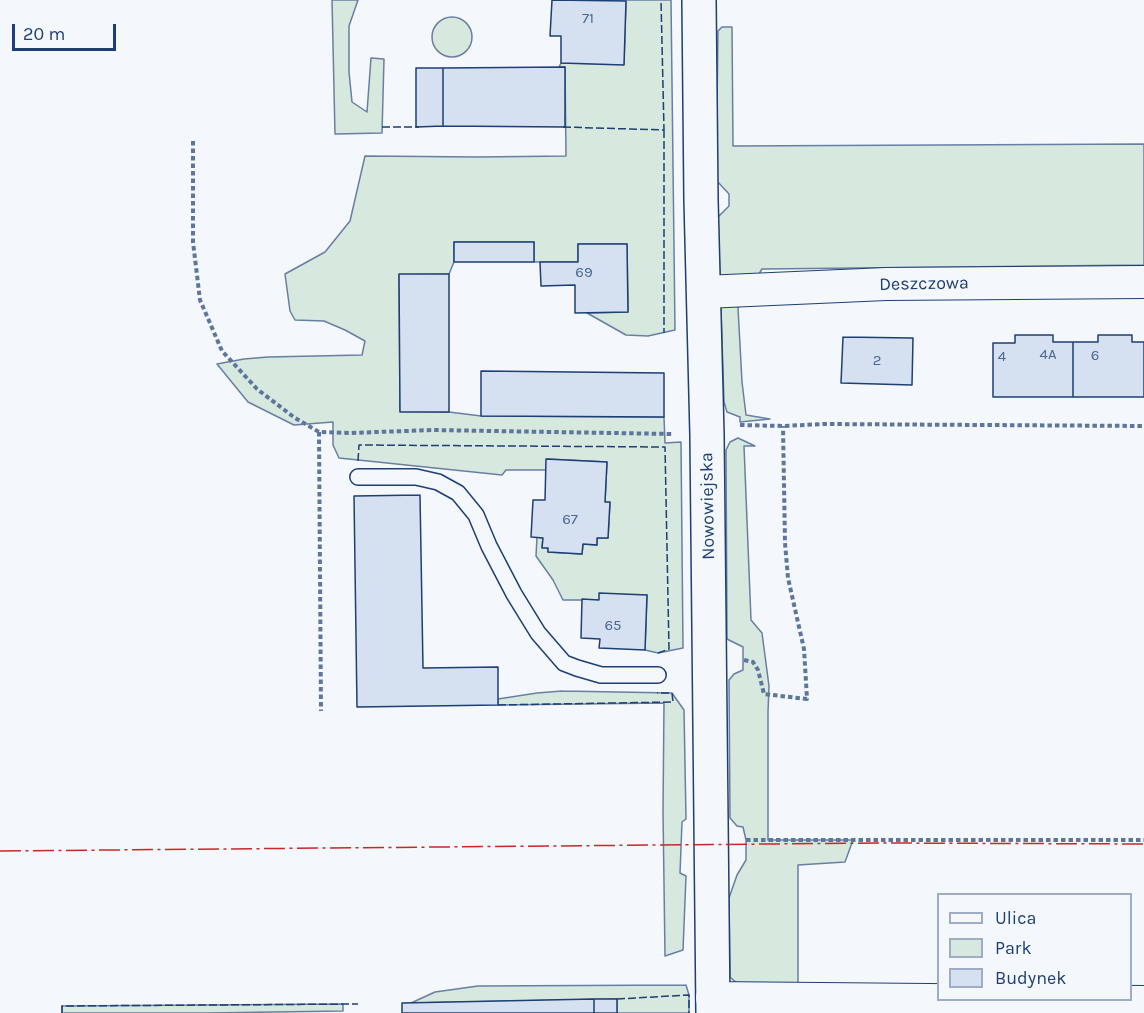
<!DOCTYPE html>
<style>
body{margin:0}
#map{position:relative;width:1144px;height:1013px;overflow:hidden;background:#f4f7fb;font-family:Karla,sans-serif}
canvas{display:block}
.legend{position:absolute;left:937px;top:893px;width:195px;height:108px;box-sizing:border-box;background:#f4f7fb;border:2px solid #9eadc5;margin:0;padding:8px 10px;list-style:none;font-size:18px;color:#1d3f73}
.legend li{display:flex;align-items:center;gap:12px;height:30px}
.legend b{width:30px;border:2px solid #9eadc5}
.scale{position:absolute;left:12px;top:24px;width:104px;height:27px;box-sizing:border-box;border:3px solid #1d3f73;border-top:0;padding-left:8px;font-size:18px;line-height:21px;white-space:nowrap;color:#1d3f73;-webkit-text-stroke:4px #f4f7fb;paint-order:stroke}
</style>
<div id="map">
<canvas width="1144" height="1013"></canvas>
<ul class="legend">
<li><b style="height:8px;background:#f4f7fb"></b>Ulica</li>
<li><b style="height:16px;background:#d7e8df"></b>Park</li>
<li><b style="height:16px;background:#d5e0f0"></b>Budynek</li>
</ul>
<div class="scale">20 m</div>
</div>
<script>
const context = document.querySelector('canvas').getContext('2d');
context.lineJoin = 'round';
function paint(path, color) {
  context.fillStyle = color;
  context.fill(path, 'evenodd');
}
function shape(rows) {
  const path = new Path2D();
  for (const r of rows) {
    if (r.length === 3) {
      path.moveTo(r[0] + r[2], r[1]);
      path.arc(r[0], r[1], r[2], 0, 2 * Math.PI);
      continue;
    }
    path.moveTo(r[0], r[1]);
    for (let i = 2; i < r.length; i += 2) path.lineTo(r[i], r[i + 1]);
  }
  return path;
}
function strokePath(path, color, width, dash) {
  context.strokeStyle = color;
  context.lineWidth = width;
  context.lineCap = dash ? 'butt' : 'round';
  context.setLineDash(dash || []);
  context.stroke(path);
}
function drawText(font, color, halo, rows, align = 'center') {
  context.font = font + ' Karla,sans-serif';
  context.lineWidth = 4.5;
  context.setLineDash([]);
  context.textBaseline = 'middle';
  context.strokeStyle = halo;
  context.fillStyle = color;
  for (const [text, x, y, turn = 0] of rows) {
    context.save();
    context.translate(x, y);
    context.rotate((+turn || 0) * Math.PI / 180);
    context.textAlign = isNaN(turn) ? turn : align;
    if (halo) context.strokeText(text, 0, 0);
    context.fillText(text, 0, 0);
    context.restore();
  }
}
const green = shape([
 [332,0,358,0,349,26,349,72,352,102,367,112,371,58,384,59,382,133,335,134,332,0],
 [575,0,671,0,675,330,648,336,626,335,587,313,628,312,627,244,578,244,578,262,534,262,534,242,454,242,454,262,449,274,399,275,400,411,449,412,481,416,664,417,665,443,681,442,683,648,658,653,645,650,647,595,599,600,563,600,553,580,536,556,537,537,543,538,542,547,548,548,548,552,582,554,583,544,597,545,597,538,608,538,610,503,605,502,607,462,547,459,546,470,506,470,502,475,339,458,333,445,333,422,294,425,248,402,217,364,244,359,268,357,362,355,365,341,345,330,324,321,295,320,290,311,285,274,325,252,350,221,365,156,478,157,566,156,565,67,559,67,561,63,624,64,626,2,575,0],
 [452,37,20],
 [722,27,732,27,733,146,1144,144,1144,265,762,269,738,308,742,382,746,415,770,419,740,422,740,417,727,412,724,402,718,217,729,206,729,194,716,180,718,31,722,27],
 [738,438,755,446,744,446,751,620,762,633,769,686,768,712,768,840,853,840,845,862,798,865,798,990,740,986,730,977,729,898,737,875,746,860,746,840,743,827,737,826,730,818,729,680,734,674,743,670,743,647,727,639,726,450,730,442,738,438],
 [562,691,672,693,684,710,686,819,682,822,680,873,686,876,683,950,665,956,663,811,664,703,498,705,498,699,537,693,562,691],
 [686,985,689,995,689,1013,617,1013,617,999,411,1003,435,992,478,986,686,985],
 [343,1004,343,1011,207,1013,62,1013,62,1006,343,1004]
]);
paint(green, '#d7e8df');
strokePath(green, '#687fa3', 1.5);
const building = shape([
 [552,0,626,1,624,65,561,63,561,36,550,36,552,0],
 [565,67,565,127,443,126,443,68,565,67],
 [416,68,443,68,443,126,416,127,416,68],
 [454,242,534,242,534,262,454,262,454,242],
 [578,244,627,244,628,312,575,313,575,285,541,286,540,262,578,262,578,244],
 [399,274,449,274,449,412,400,412,399,274],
 [1015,335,1053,335,1053,342,1073,342,1073,397,993,397,993,343,1015,343,1015,335],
 [1098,335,1132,335,1132,342,1144,342,1144,397,1073,397,1073,342,1098,342,1098,335],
 [843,337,913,338,912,385,841,383,843,337],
 [481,371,664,373,664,417,481,416,481,371],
 [546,459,607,462,605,502,610,502,608,538,597,538,597,545,583,544,582,554,548,552,548,548,542,548,543,538,531,537,533,500,545,500,546,459],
 [420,495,423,668,498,667,498,705,357,707,354,496,420,495],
 [599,593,647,595,645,650,599,648,600,639,581,638,582,599,599,600,599,593],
 [594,999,594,1013,402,1013,402,1003,594,999],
 [594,999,617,999,617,1013,594,1013,594,999]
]);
paint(building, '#d5e0f0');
strokePath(building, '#1d3f73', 1.5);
const service = shape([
 [358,477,416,477,438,482,458,493,476,515,489,546,514,594,538,633,564,663,577,668,601,675,658,675]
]);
const minor = shape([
 [704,292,886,284,1144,282],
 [712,998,1144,1002]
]);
const tertiary = shape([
 [699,0,701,200,707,435,713,1013]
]);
strokePath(service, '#1d3f73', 18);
strokePath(minor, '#1d3f73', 34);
strokePath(tertiary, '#1d3f73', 36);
strokePath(shape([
 [193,141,193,242,200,300,222,351,257,389,295,418,319,432,350,433,433,430,673,434],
 [740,425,783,426,823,424,1144,426],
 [319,432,321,711],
 [744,660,753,662,758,670,764,694,807,699,804,649,788,578,785,543,783,426],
 [746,840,1144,840]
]), '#5e769c', 4, [4.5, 3]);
strokePath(service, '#f4f7fb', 15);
strokePath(minor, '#f4f7fb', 32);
strokePath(tertiary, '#f4f7fb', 33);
strokePath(shape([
 [382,127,419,127],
 [563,127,664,130,661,0],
 [664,130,664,333],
 [358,461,359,445,665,447,669,649,658,653],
 [498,705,673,702,672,693,657,693],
 [617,999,689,995,689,1013],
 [62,1013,62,1006,358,1004]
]), '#1d3f73', 1.5, [8, 3]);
strokePath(shape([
 [0,851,880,843,1144,844]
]), '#c62828', 1.5, [21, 4.5, 3, 4.5]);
drawText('15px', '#4b6792', null, [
 ["71",588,19],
 ["69",584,273],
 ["4A",1048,355],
 ["6",1095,356],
 ["4",1002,357],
 ["2",877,361],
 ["67",570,520],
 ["65",613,626]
]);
drawText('18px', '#1d3f73', '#f4f7fb', [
 ["Deszczowa",924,284,-1],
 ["Nowowiejska",708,506,-91]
]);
</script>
